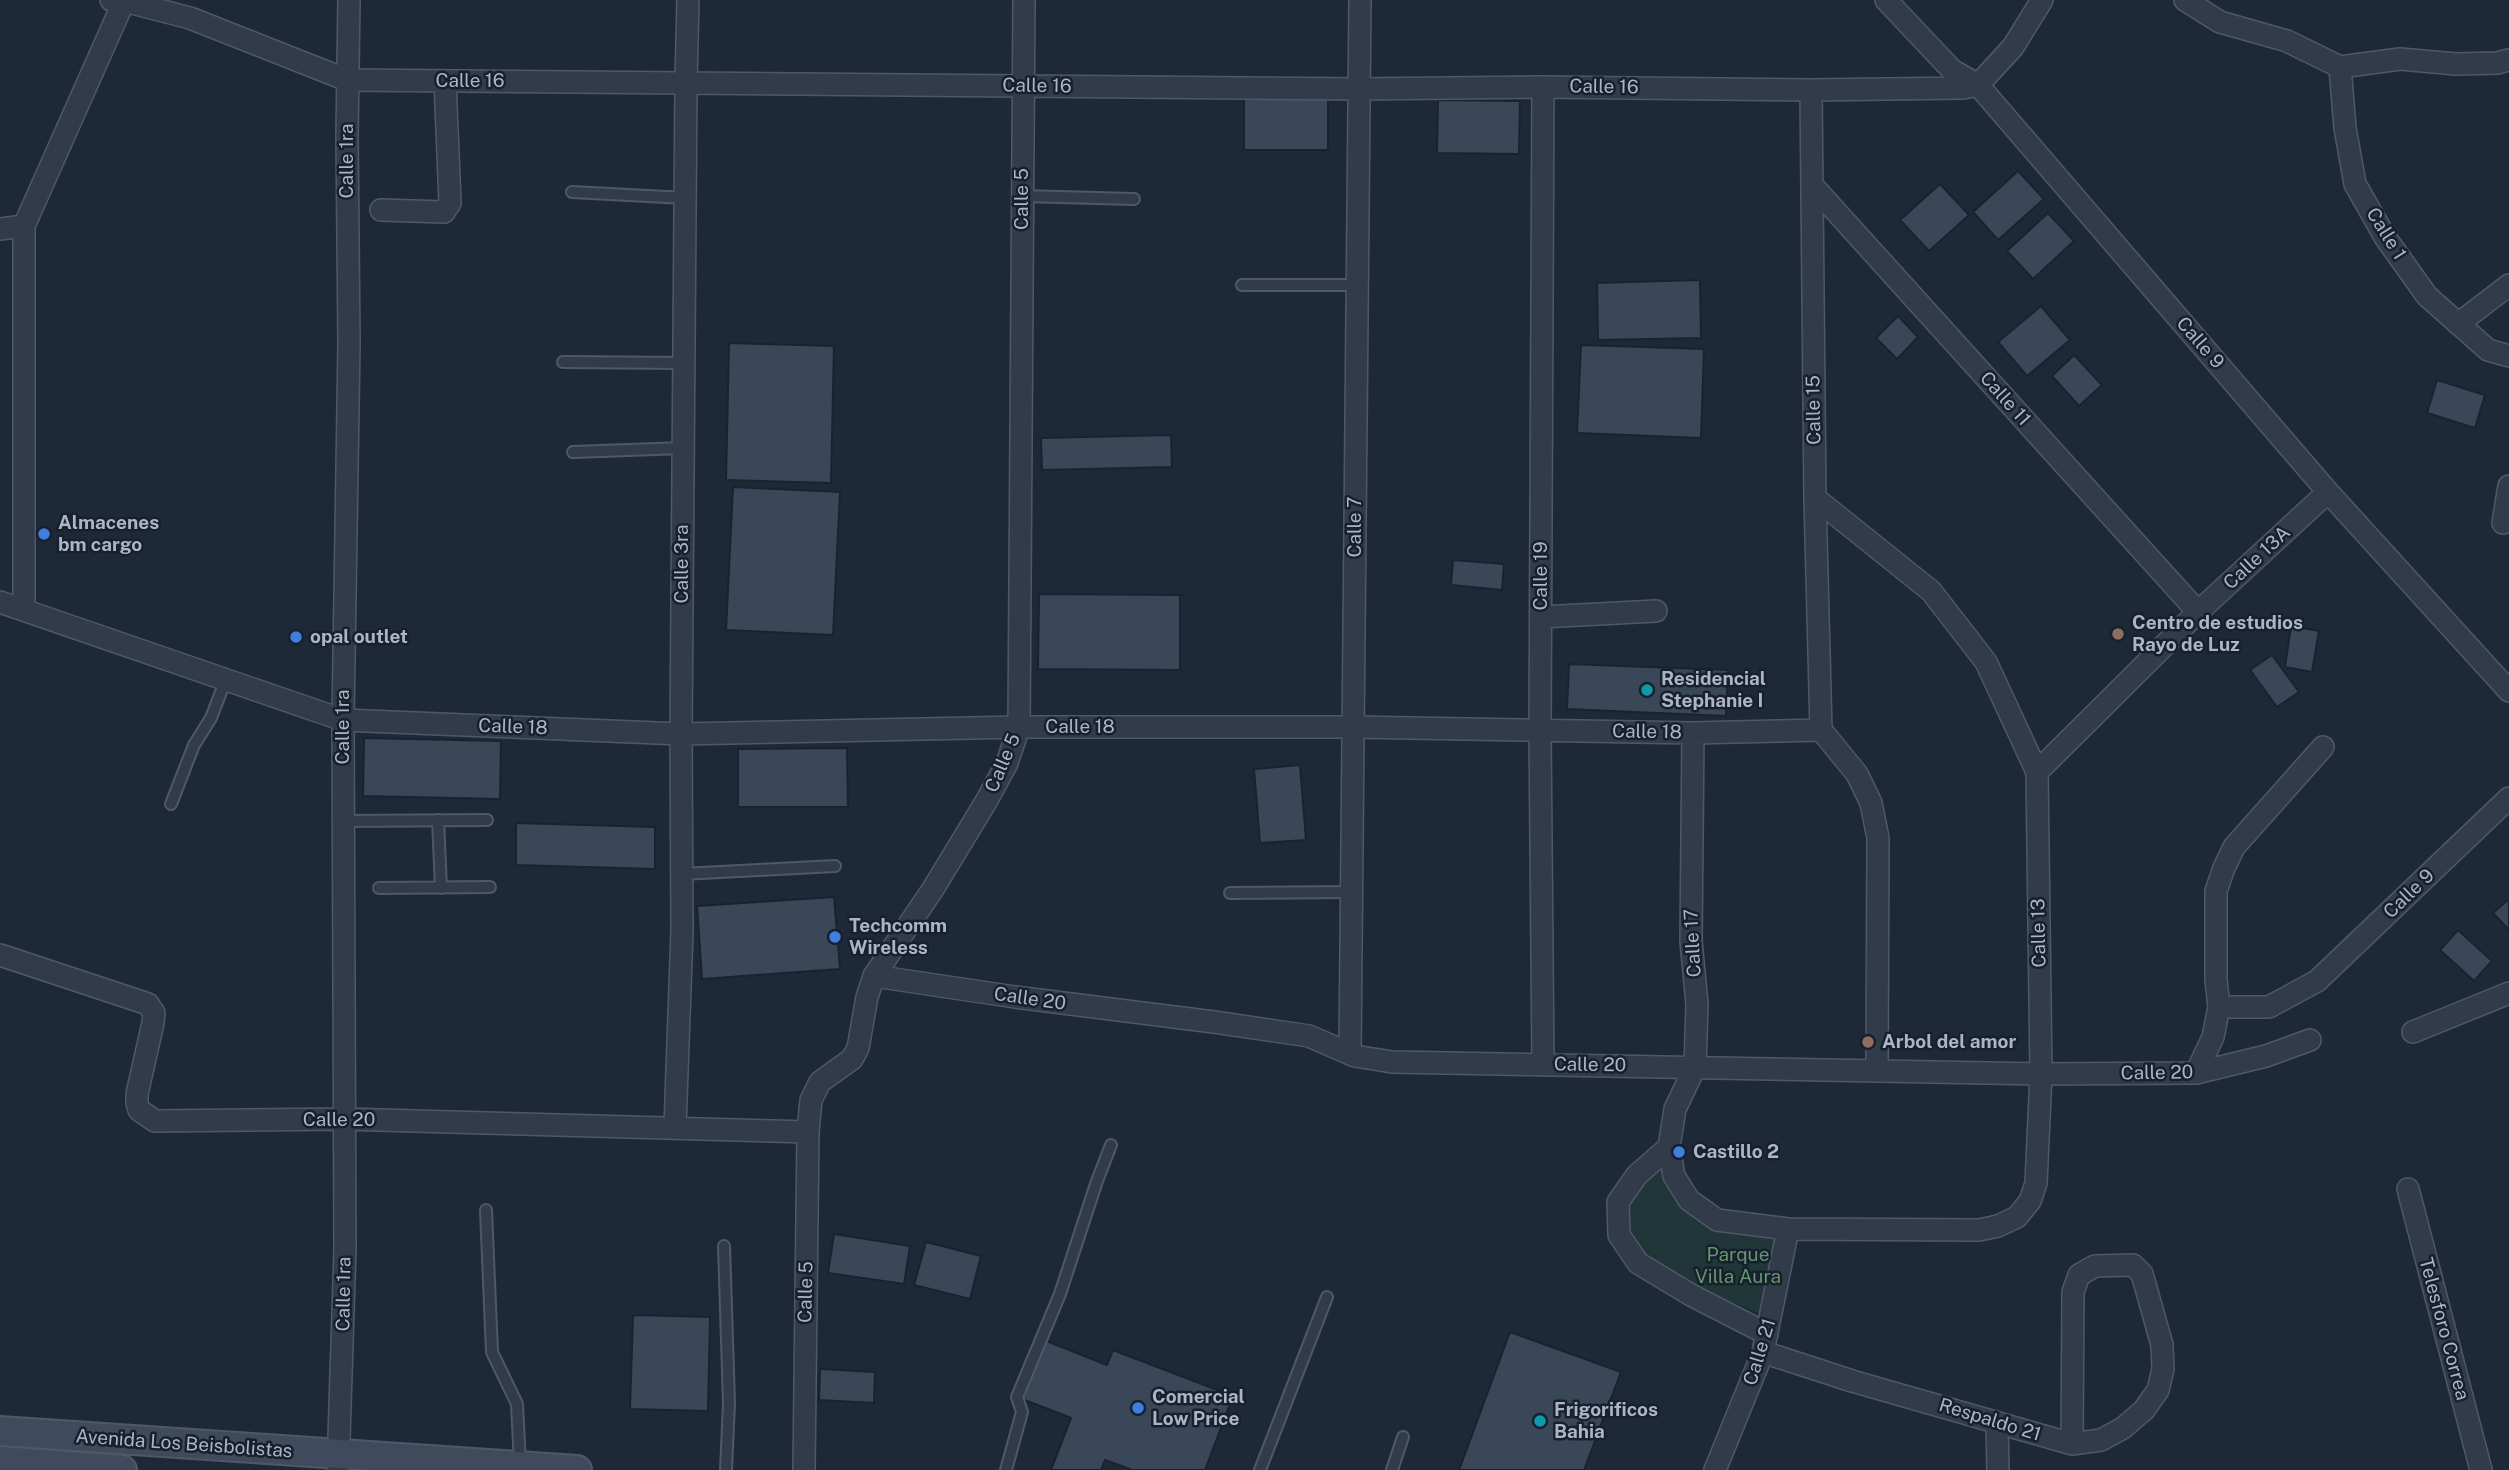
<!DOCTYPE html>
<style>
body{margin:0}
canvas{display:block;background:#1e2938}
</style>
<canvas width="2509" height="1470"></canvas>
<script>
const context = document.querySelector('canvas').getContext('2d');
context.lineJoin = 'round';
function paint(path, color) {
  context.fillStyle = color;
  context.fill(path, 'evenodd');
}
function shape(rows) {
  const path = new Path2D();
  for (const r of rows) {
    path.moveTo(r[0], r[1]);
    for (let i = 2; i < r.length; i += 2) path.lineTo(r[i], r[i + 1]);
  }
  return path;
}
function strokePath(path, color, width, dash) {
  context.strokeStyle = color;
  context.lineWidth = width;
  context.lineCap = dash ? 'butt' : 'round';
  context.setLineDash(dash || []);
  context.stroke(path);
}
function drawText(font, color, halo, rows, align = 'center') {
  context.font = font + ' "Public Sans",sans-serif';
  context.lineWidth = 5;
  context.setLineDash([]);
  context.textBaseline = 'middle';
  context.strokeStyle = halo;
  context.fillStyle = color;
  for (const [text, x, y, turn = 0] of rows) {
    context.save();
    context.translate(x, y);
    context.rotate((+turn || 0) * Math.PI / 180);
    context.textAlign = isNaN(turn) ? turn : align;
    if (halo) context.strokeText(text, 0, 0);
    context.fillText(text, 0, 0);
    context.restore();
  }
}
paint(shape([
 [1662,1164,1679,1203,1711,1230,1778,1229,1767,1316,1694,1287,1643,1258,1627,1234,1625,1206,1640,1184]
]), '#203639');
const building = shape([
 [1244,94,1328,94,1328,150,1244,150,1244,94],
 [1438,100,1520,101,1519,154,1437,153,1438,100],
 [2018,171,2044,199,1998,240,1973,212,2018,171],
 [1940,184,1969,215,1929,251,1900,220,1940,184],
 [2048,213,2074,241,2033,279,2007,251,2048,213],
 [1700,280,1701,338,1598,340,1597,283,1700,280],
 [2041,306,2070,340,2027,376,1998,342,2041,306],
 [1898,316,1918,337,1897,359,1876,338,1898,316],
 [729,343,834,346,831,483,726,480,729,343],
 [1581,345,1704,349,1701,438,1577,433,1581,345],
 [2074,355,2102,385,2079,406,2052,376,2074,355],
 [2437,380,2485,395,2475,428,2427,413,2437,380],
 [1171,435,1172,467,1042,470,1041,438,1171,435],
 [733,487,840,492,833,635,726,630,733,487],
 [1453,560,1504,564,1502,590,1451,585,1453,560],
 [1039,594,1180,595,1180,670,1038,669,1039,594],
 [2291,626,2319,631,2312,672,2285,667,2291,626],
 [2272,655,2299,692,2277,707,2250,670,2272,655],
 [1569,664,1728,670,1726,716,1567,709,1569,664],
 [364,738,501,741,500,799,363,796,364,738],
 [847,748,848,807,738,807,738,749,847,748],
 [1300,765,1306,840,1260,843,1254,769,1300,765],
 [516,823,655,827,655,869,516,865,516,823],
 [834,897,840,969,702,979,697,906,834,897],
 [2509,899,2509,930,2493,913,2509,899],
 [2458,930,2492,961,2474,981,2440,950,2458,930],
 [834,1234,910,1246,904,1284,828,1273,834,1234],
 [926,1242,981,1256,970,1299,914,1285,926,1242],
 [633,1315,710,1317,708,1411,630,1409,633,1315],
 [1510,1332,1621,1372,1584,1470,1459,1470,1510,1332],
 [1044,1340,1107,1365,1113,1350,1233,1396,1205,1470,1132,1470,1105,1460,1101,1470,1051,1470,1071,1418,1022,1399,1044,1340],
 [820,1369,875,1372,874,1403,819,1400,820,1369]
]);
paint(building, '#3a4759');
strokePath(building, '#19222f', 2);
const lane = shape([
 [572,192,685,198],
 [1022,196,1134,199],
 [1242,285,1356,285],
 [563,362,684,363],
 [573,452,683,448],
 [171,804,194,745,211,718,226,679],
 [438,820,441,888],
 [343,821,487,820],
 [682,874,835,866],
 [379,888,490,887],
 [1230,893,1352,892],
 [486,1210,492,1352,517,1404,520,1464],
 [724,1246,729,1403,726,1470],
 [1006,1470,1022,1412,1017,1397,1060,1294,1097,1181,1111,1145],
 [1260,1470,1327,1297],
 [1392,1470,1403,1437]
]);
const street = shape([
 [111,0,124,1,190,18,347,80,1357,89,1543,87,1811,90,1963,88,1978,85,2013,47,2042,0],
 [1886,0,1952,70,1978,85,2328,492,2509,691],
 [2185,0,2220,22,2287,41,2340,67],
 [2340,67,2345,128,2355,184,2385,237,2427,296,2488,350,2509,356],
 [2340,67,2400,59,2456,64,2497,63,2509,60],
 [1811,90,1815,498,1821,730],
 [1812,185,2198,612],
 [381,210,444,212,450,203,445,81],
 [0,229,24,226],
 [2458,324,2509,285],
 [2503,523,2509,486],
 [0,602,343,720,681,734,1019,727,1354,727,1693,733,1821,730],
 [24,609,24,226,124,1],
 [1541,617,1656,611],
 [1821,730,1857,774,1871,803,1878,838,1877,1071],
 [1693,733,1691,941,1697,1004,1695,1067,1675,1109,1669,1147,1674,1176,1689,1200,1717,1220,1788,1229,1979,1230,1998,1226,2017,1217,2030,1201,2036,1183,2041,1074,2037,772,1986,662,1931,591,1815,498],
 [2037,772,2198,612,2328,492],
 [0,955,148,1004,154,1013,153,1023,137,1094,137,1103,139,1110,155,1121,343,1119,808,1132],
 [874,976,1015,997,1214,1022,1309,1036,1355,1056,1392,1062,2041,1074,2196,1073,2266,1056,2310,1040],
 [2219,1007,2269,1007,2317,981,2509,798],
 [2413,1032,2509,993],
 [1350,1054,1360,0],
 [1543,1065,1540,730,1543,87],
 [2196,1073,2213,1037,2219,1007,2216,980,2216,891,2224,868,2234,847,2323,747],
 [675,1127,682,931,681,734,686,82,688,0],
 [1669,1147,1637,1175,1618,1202,1619,1235,1638,1263,1691,1295,1767,1334],
 [2408,1189,2481,1470],
 [1763,1352,1852,1381,2072,1444,2101,1440,2123,1428,2144,1410,2158,1390,2163,1369,2162,1345,2146,1288,2142,1274,2133,1265,2095,1266,2079,1275,2073,1292,2072,1444],
 [1997,1423,1998,1470],
 [338,1470,345,1249,343,720,349,343,347,135,349,0],
 [804,1470,808,1132,811,1100,820,1082,852,1059,858,1048,867,997,874,976,933,889,987,800,1007,763,1019,727,1024,0],
 [1715,1470,1763,1352,1788,1229]
]);
const secondary = shape([
 [0,1431,577,1470],
 [0,1461,122,1470]
]);
strokePath(lane, '#4f5867', 14);
strokePath(street, '#4f5867', 24);
strokePath(secondary, '#4f5867', 32);
strokePath(lane, '#323b49', 10);
strokePath(street, '#323b49', 21);
strokePath(secondary, '#3f4a5c', 28);
for (const [x, y, r, color] of [
 [44,534,7,"#3f7fe0"],
 [2118,634,7,"#8d6e63"],
 [296,637,7,"#3f7fe0"],
 [1647,690,7,"#0f9aa8"],
 [835,937,7,"#3f7fe0"],
 [1868,1042,7,"#8d6e63"],
 [1679,1152,7,"#3f7fe0"],
 [1138,1408,7,"#3f7fe0"],
 [1540,1421,7,"#0f9aa8"]
]) {
  const dot = new Path2D();
  dot.arc(x, y, r, 0, 2 * Math.PI);
  context.fillStyle = color;
  context.fill(dot);
  strokePath(dot, '#18202d', 2.5);
}
drawText('19px', '#acb5c6', '#18202d', [
 ["Calle 16",470,81],
 ["Calle 16",1037,86,1],
 ["Calle 16",1604,87,1],
 ["Calle 1ra",347,161,-90],
 ["Calle 5",1022,199,-90],
 ["Calle 1",2386,234,58],
 ["Calle 9",2200,343,49],
 ["Calle 11",2005,399,48],
 ["Calle 15",1814,410,-91],
 ["Calle 7",1355,527,-90],
 ["Calle 13A",2257,558,-43],
 ["Calle 3ra",682,564,-90],
 ["Calle 19",1541,576,-90],
 ["Calle 1ra",343,727,-90],
 ["Calle 18",513,727,2],
 ["Calle 18",1080,727],
 ["Calle 18",1647,732,1],
 ["Calle 5",1003,763,-67],
 ["Calle 9",2409,894,-44],
 ["Calle 13",2039,933,-91],
 ["Calle 17",1693,943,-93],
 ["Calle 20",1030,999,8],
 ["Calle 20",1590,1065,1],
 ["Calle 20",2157,1073,-1],
 ["Calle 20",339,1120],
 ["Calle 5",806,1292,-89],
 ["Calle 1ra",344,1294,-89],
 ["Telesforo Correa",2444,1329,75],
 ["Calle 21",1760,1352,-73],
 ["Respaldo 21",1990,1420,17],
 ["Avenida Los Beisbolistas",184,1444,4]
]);
drawText('bold 19px', '#acb5c6', '#18202d', [
 ["Almacenes",58,523],
 ["bm cargo",58,545],
 ["Centro de estudios",2132,623],
 ["Rayo de Luz",2132,645],
 ["opal outlet",310,637],
 ["Residencial",1661,679],
 ["Stephanie I",1661,701],
 ["Techcomm",849,926],
 ["Wireless",849,948],
 ["Arbol del amor",1882,1042],
 ["Castillo 2",1693,1152],
 ["Comercial",1152,1397],
 ["Low Price",1152,1419],
 ["Frigorificos",1554,1410],
 ["Bahia",1554,1432]
], 'left');
drawText('19px', '#62976f', '#18202d', [
 ["Parque",1738,1255],
 ["Villa Aura",1738,1277]
]);
</script>
